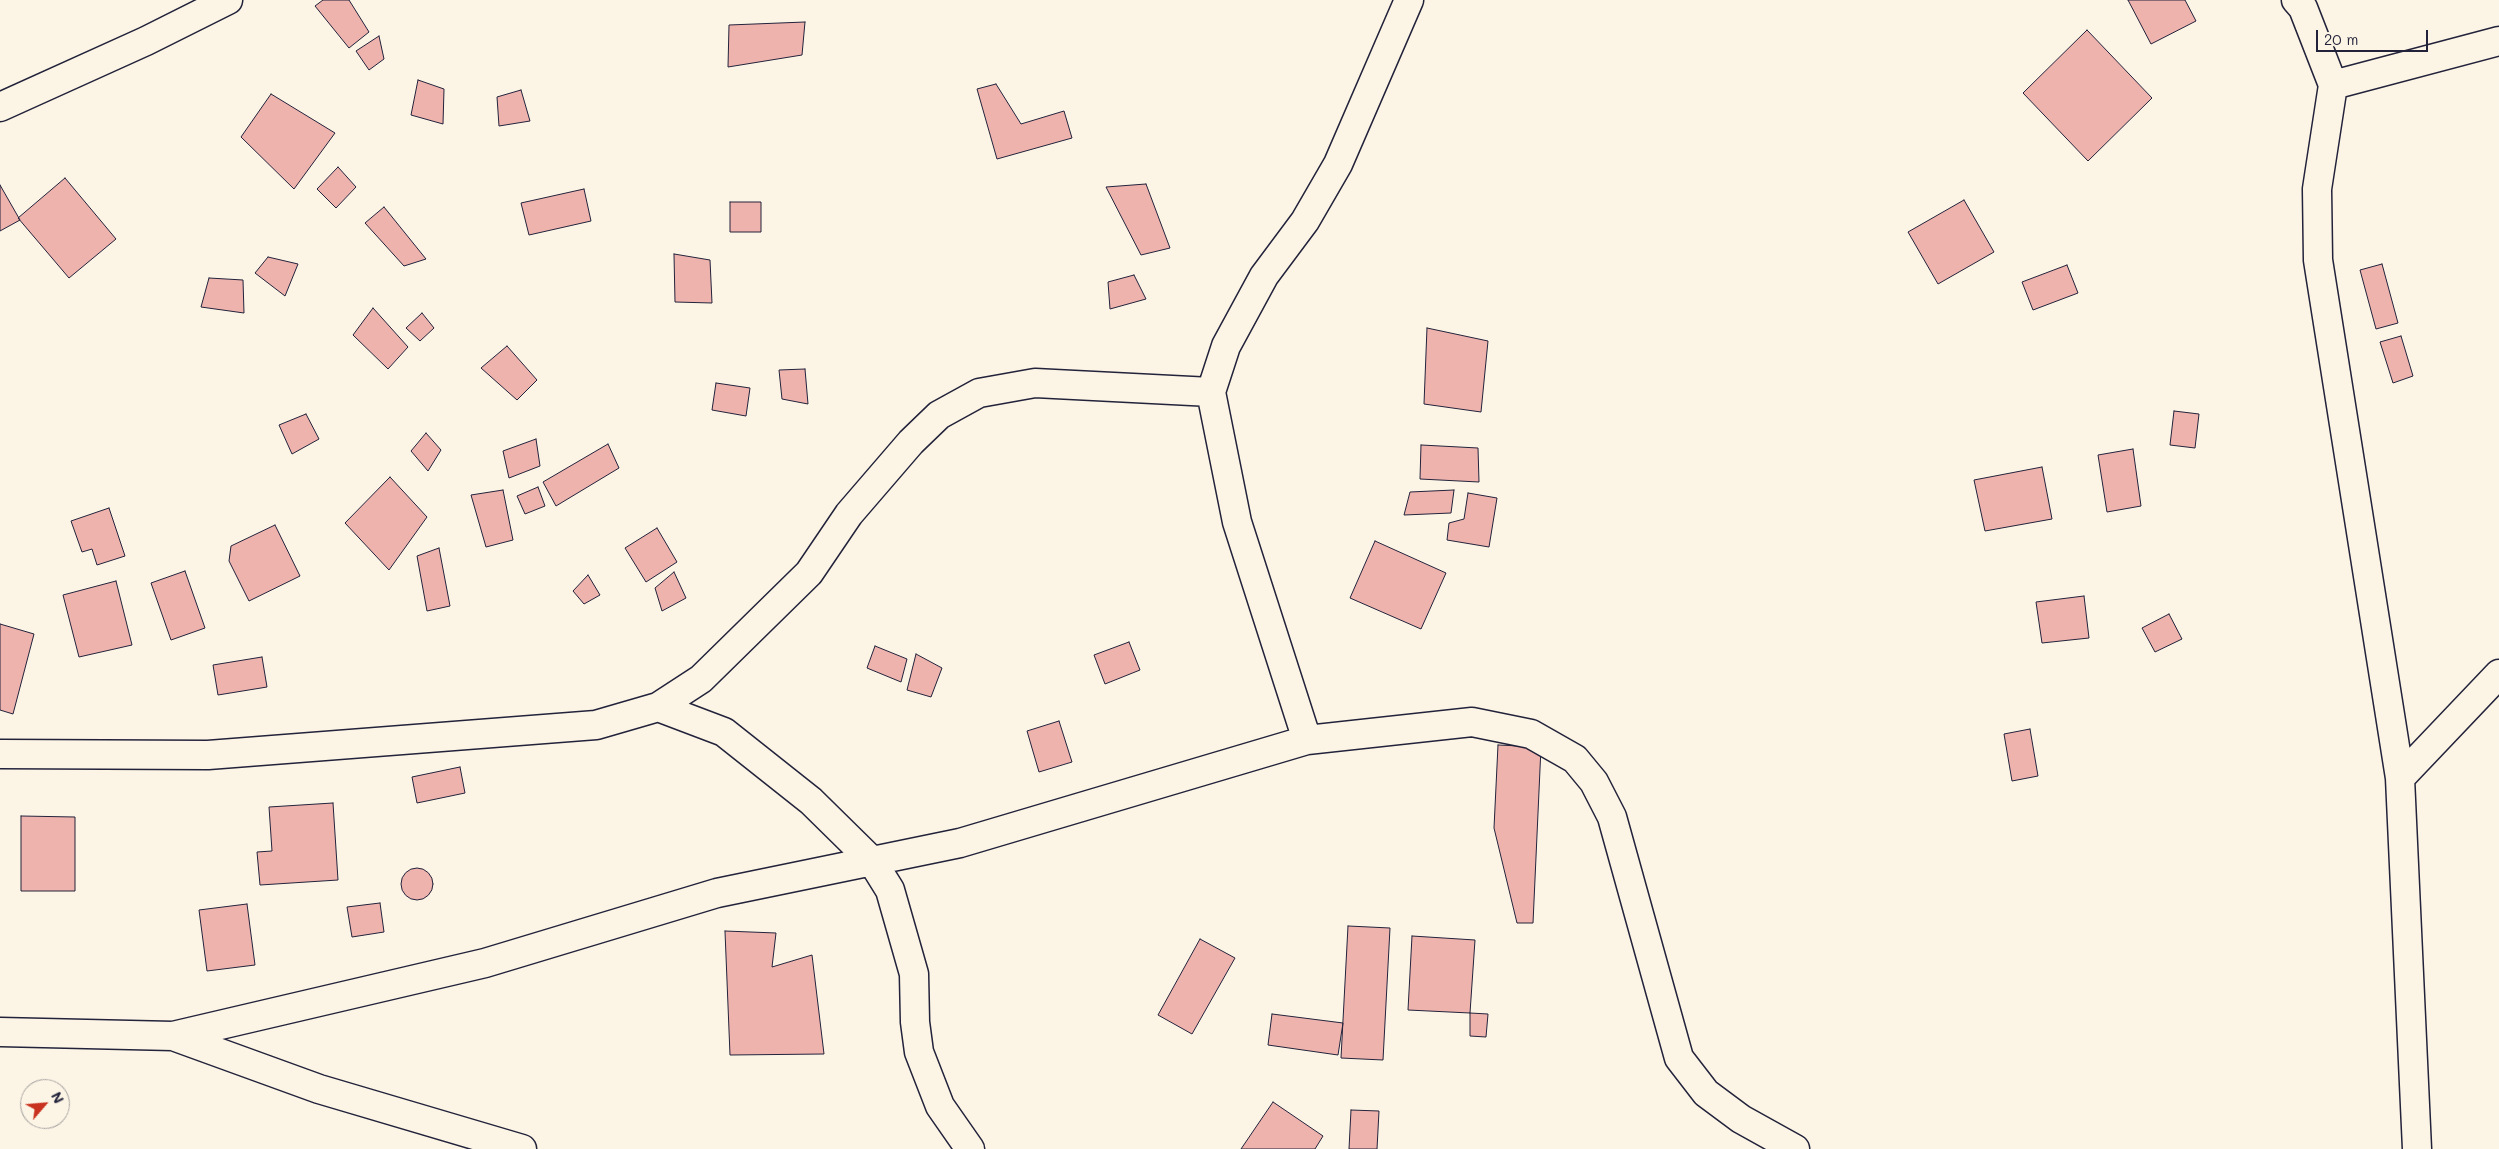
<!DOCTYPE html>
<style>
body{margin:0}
#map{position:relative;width:2499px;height:1149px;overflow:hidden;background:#fcf5e5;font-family:Mali,sans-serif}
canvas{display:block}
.north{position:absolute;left:20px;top:1079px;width:50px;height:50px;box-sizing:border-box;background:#fcf5e5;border:1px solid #a5a1a1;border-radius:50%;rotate:63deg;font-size:14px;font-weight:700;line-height:20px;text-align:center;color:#22223b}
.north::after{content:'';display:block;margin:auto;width:18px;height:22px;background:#c8321e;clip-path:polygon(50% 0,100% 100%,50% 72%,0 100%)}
.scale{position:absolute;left:2316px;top:30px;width:112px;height:22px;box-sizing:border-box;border:2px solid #22223b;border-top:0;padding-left:6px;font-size:15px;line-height:18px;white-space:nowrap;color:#22223b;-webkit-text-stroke:4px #fcf5e5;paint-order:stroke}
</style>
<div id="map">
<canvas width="2499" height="1149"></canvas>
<div class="north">N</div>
<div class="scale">20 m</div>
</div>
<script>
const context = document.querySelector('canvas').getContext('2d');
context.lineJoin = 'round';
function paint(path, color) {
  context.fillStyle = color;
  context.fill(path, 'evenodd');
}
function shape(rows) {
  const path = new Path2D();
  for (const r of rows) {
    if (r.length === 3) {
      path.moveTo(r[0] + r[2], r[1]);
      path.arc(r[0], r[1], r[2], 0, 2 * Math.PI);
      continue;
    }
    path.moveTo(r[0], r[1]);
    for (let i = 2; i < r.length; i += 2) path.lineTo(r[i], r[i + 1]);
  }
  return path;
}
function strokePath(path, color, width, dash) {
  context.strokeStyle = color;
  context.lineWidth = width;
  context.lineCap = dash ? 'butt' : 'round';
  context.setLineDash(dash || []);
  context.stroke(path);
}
const building = shape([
 [323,0,349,0,369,32,349,48,315,6,323,0],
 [2128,0,2185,0,2196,21,2151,44,2128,0],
 [805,22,802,55,728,67,729,25,805,22],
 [2087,30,2152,98,2088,161,2023,93,2087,30],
 [379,36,384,59,369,70,356,51,379,36],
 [418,80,444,89,443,124,411,115,418,80],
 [996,84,1021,124,1064,111,1072,138,997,159,977,89,996,84],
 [521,90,530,121,499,126,497,97,521,90],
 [271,94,335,133,294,189,241,137,271,94],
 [338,167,356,187,336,208,317,189,338,167],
 [65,178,116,239,69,278,18,218,65,178],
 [1146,184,1170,248,1141,255,1106,187,1146,184],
 [0,185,20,220,0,231,0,185],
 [584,189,591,221,529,235,521,203,584,189],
 [1964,200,1994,252,1938,284,1908,232,1964,200],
 [730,202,761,202,761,232,730,232,730,202],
 [384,207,426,259,404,266,365,223,384,207],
 [674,254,710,260,712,303,675,302,674,254],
 [268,257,298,264,285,296,255,273,268,257],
 [2382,264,2398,323,2376,329,2360,270,2382,264],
 [2067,265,2078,293,2033,310,2022,282,2067,265],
 [1134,275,1146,299,1110,309,1108,282,1134,275],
 [209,278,243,280,244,313,201,307,209,278],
 [373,308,408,347,388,369,353,335,373,308],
 [422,313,434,328,420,341,406,328,422,313],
 [1427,328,1488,341,1481,412,1424,404,1427,328],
 [2401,336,2413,376,2393,383,2380,342,2401,336],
 [507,346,537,380,517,400,481,368,507,346],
 [805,369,808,404,782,399,779,370,805,369],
 [716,383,750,388,746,416,712,410,716,383],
 [2174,411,2199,414,2195,448,2170,445,2174,411],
 [306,414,319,439,292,454,279,425,306,414],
 [426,433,441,450,428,471,411,451,426,433],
 [536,439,540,466,509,478,503,451,536,439],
 [608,444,619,468,556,506,543,482,608,444],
 [1421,445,1478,448,1479,482,1420,479,1421,445],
 [2133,449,2141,506,2107,512,2098,455,2133,449],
 [2042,467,2052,519,1985,531,1974,480,2042,467],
 [390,477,427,517,389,570,345,523,390,477],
 [538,487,545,506,525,514,517,496,538,487],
 [503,490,513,540,486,547,471,495,503,490],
 [1454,490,1451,513,1404,515,1410,492,1454,490],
 [1468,493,1497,498,1489,547,1447,540,1449,523,1464,519,1468,493],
 [109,508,125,556,97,565,92,549,82,552,71,521,109,508],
 [275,525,300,576,249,601,229,561,231,546,275,525],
 [657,528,677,562,646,582,625,548,657,528],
 [1375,541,1446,573,1421,629,1350,598,1375,541],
 [439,548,450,606,427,611,417,556,439,548],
 [185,571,205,628,171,640,151,583,185,571],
 [674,572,686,598,662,611,655,588,674,572],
 [588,575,600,595,584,604,573,591,588,575],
 [116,581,132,645,79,657,63,595,116,581],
 [2084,596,2089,638,2042,643,2036,602,2084,596],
 [2169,614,2182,639,2155,652,2142,628,2169,614],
 [0,624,34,634,13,714,0,710,0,624],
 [1129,642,1140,670,1105,684,1094,655,1129,642],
 [875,646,907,659,901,682,867,668,875,646],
 [916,654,942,668,931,697,907,690,916,654],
 [262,657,267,687,218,695,213,665,262,657],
 [1059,721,1072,762,1039,772,1027,731,1059,721],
 [2030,729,2038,776,2012,781,2004,734,2030,729],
 [1498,745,1541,747,1533,923,1517,923,1494,828,1498,745],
 [460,767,465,793,417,803,412,777,460,767],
 [333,803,338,880,260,885,257,852,272,851,269,807,333,803],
 [21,816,75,817,75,891,21,891,21,816],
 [417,884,16],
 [380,903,384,932,352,937,347,907,380,903],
 [247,904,255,965,207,971,199,910,247,904],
 [1348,926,1390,928,1383,1060,1341,1058,1348,926],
 [725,931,776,933,772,967,812,955,824,1054,730,1055,725,931],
 [1412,936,1475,940,1470,1013,1408,1010,1412,936],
 [1200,939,1235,958,1192,1034,1158,1015,1200,939],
 [1470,1013,1488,1014,1486,1037,1470,1036,1470,1013],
 [1272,1014,1343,1023,1338,1055,1268,1045,1272,1014],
 [1273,1102,1323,1136,1315,1149,1241,1149,1273,1102],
 [1351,1110,1379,1111,1377,1149,1349,1149,1351,1110]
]);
paint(building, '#efb3ae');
strokePath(building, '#22223b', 1);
const minor = shape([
 [2296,0,2303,8,2333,85,2317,189,2318,260,2400,778,2417,1149],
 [2333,85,2499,41],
 [0,107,146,41,228,0],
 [658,707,724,732,811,801,872,861,890,890,914,974,915,1022,919,1052,940,1106,970,1149],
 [1307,740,1237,522,1211,392,1226,346,1264,276,1305,221,1338,164,1409,0],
 [0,754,208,755,596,725,658,707,701,679,809,573,849,514,911,442,939,415,979,393,1035,383,1211,392],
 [2400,778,2499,674],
 [0,1032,173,1036,485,963,717,893,960,843,1307,740,1472,722,1531,734,1575,759,1594,782,1612,817,1679,1058,1706,1093,1741,1119,1795,1149],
 [173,1036,319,1089,522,1149]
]);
strokePath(minor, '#22223b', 31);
strokePath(minor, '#fcf5e5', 28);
</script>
